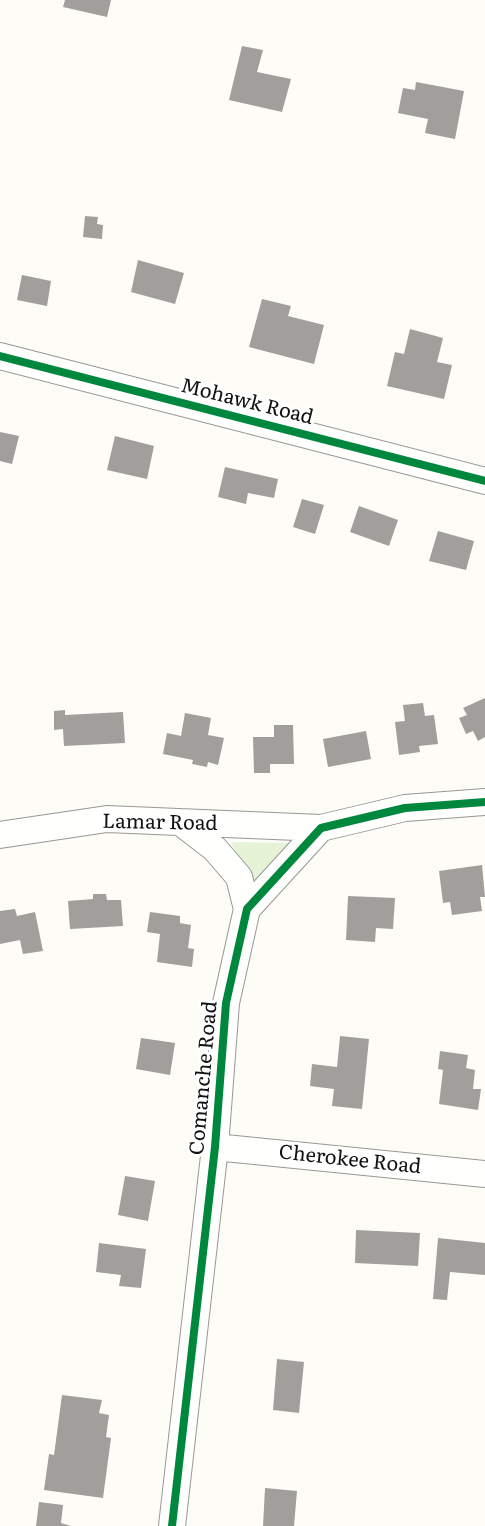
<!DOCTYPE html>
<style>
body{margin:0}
canvas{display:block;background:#fdfcf7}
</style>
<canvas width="485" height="1526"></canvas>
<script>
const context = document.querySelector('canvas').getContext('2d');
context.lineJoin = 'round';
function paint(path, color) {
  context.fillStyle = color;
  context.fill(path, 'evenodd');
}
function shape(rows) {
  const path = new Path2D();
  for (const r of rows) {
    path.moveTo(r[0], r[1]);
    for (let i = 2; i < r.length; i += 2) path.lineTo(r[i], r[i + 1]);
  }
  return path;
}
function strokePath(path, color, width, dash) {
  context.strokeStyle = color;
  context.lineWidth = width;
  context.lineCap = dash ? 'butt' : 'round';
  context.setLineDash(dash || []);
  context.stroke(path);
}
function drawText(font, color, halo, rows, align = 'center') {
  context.font = font + ' Literata,serif';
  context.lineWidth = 6;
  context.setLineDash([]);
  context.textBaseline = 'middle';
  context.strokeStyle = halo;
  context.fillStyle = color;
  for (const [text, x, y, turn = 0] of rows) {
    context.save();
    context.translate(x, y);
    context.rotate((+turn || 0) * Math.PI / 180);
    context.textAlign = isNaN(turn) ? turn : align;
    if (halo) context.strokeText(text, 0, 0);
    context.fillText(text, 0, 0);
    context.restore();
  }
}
paint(shape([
 [231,842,295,843,254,893]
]), '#e7f3d7');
paint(shape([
 [65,0,111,0,107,17,63,7],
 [242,46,263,50,257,72,291,79,282,112,229,100],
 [416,82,464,91,455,139,425,133,428,119,398,113,403,88,415,90],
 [85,216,98,217,97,224,103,225,102,239,83,237],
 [138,260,184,273,175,304,131,292],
 [22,275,51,281,47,306,17,300],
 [262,299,291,306,288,316,324,325,314,364,249,347],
 [410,329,443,338,437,362,452,365,444,399,387,386,395,352,404,354],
 [0,432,19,436,12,464,0,461],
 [115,436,154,446,147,479,107,470],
 [225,467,278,479,274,498,248,493,246,504,218,497],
 [302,499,324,505,315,534,293,527],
 [359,506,398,520,389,546,350,532],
 [438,531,474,541,466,570,429,561],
 [485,698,485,737,478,741,473,731,466,734,459,718,467,715,463,708],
 [423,703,425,716,434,715,438,744,419,746,420,752,399,755,395,722,405,721,403,705],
 [65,710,65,715,123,712,125,743,64,746,63,729,54,730,54,711],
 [185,713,211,718,208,735,224,738,218,765,208,762,207,767,192,764,193,760,163,754,167,733,181,736],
 [274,725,293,725,294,764,270,764,270,773,254,773,253,737,274,737],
 [366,731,371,759,328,767,323,739],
 [482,865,485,897,480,897,482,911,452,915,450,902,443,903,439,871],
 [93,894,106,894,107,900,121,900,123,926,70,929,68,901,93,899],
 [348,896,395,898,393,929,376,928,375,942,346,940],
 [15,909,17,916,35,912,43,951,23,954,20,940,0,944,0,911],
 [150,912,180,916,180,923,191,925,188,948,194,949,192,967,157,962,160,934,147,932],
 [340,1036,369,1039,362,1109,332,1106,334,1089,310,1086,312,1064,337,1067],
 [141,1038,175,1043,170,1075,136,1069],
 [440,1051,468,1055,466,1068,475,1070,473,1089,481,1089,478,1110,439,1104,443,1070,438,1069],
 [125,1176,155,1181,148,1221,118,1215],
 [356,1230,420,1233,418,1266,355,1263],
 [438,1238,485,1243,485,1275,450,1272,447,1300,433,1299],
 [99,1243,146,1249,141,1288,119,1286,121,1275,96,1272],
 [277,1359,304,1362,299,1413,273,1410],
 [62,1395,102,1400,99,1413,109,1415,106,1437,111,1438,103,1498,44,1490,49,1454,54,1455],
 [265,1488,297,1491,294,1526,263,1526],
 [39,1502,63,1505,61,1523,71,1526,36,1526]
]), '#a19f9c');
const street = shape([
 [0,356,485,481],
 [180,822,215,849,239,877,247,909],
 [0,835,107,819,321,828],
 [215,1147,485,1174],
 [172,1526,215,1147,226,1003,247,909,321,828,405,808,485,802]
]);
strokePath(street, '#979795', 28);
strokePath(street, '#fffffe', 26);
strokePath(shape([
 [0,356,485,481],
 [172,1526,215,1147,226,1003,247,909,321,828,405,808,485,802]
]), '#00873e', 8);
drawText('20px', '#111', '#fff', [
 ["Mohawk Road",247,402,14],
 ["Lamar Road",160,823,1],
 ["Comanche Road",204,1078,-85],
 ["Cherokee Road",350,1160,6]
]);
</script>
